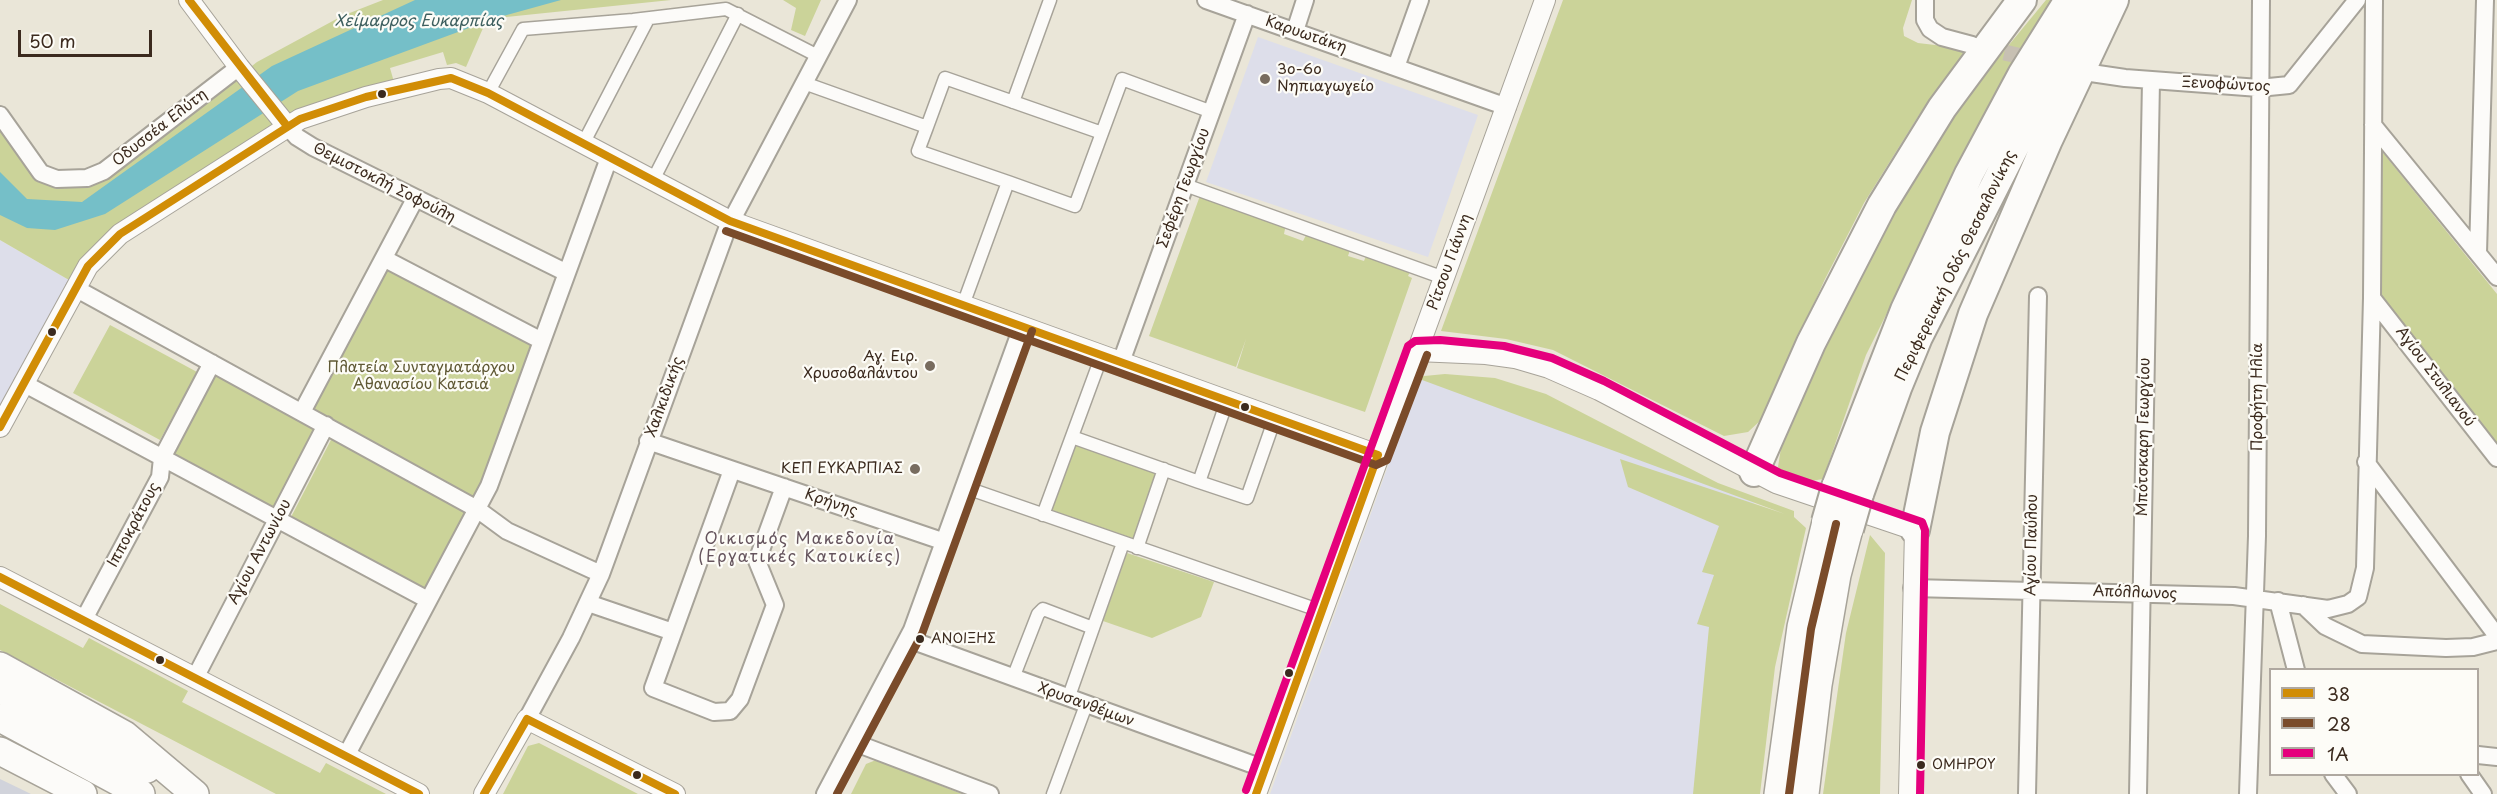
<!DOCTYPE html>
<meta charset="utf-8">
<style>
body{margin:0}
#map{position:relative;width:2497px;height:794px;overflow:hidden;background:#eae6d8;font-family:"Playpen Sans",sans-serif}
canvas{display:block}
.legend{position:absolute;left:2269px;top:668px;width:210px;height:108px;box-sizing:border-box;background:#fdfcf7;border:2px solid #afa8a0;margin:0;padding:8px 10px;list-style:none;font-size:18px;color:#3b2a1e}
.legend li{display:flex;align-items:center;gap:12px;height:30px}
.legend b{width:30px;border:2px solid #afa8a0}
.scale{position:absolute;left:18px;top:30px;width:134px;height:27px;box-sizing:border-box;border:3px solid #3b2a1e;border-top:0;padding-left:8px;font-size:18px;line-height:21px;white-space:nowrap;color:#3b2a1e;-webkit-text-stroke:4px #fdfcf7;paint-order:stroke}
</style>
<div id="map">
<canvas width="2497" height="794"></canvas>
<ul class="legend">
<li><b style="height:8px;background:#d18d06"></b>38</li>
<li><b style="height:8px;background:#7a4b2a"></b>28</li>
<li><b style="height:8px;background:#e5007d"></b>1Α</li>
</ul>
<div class="scale">50 m</div>
</div>
<script>
const context = document.querySelector('canvas').getContext('2d');
context.lineJoin = 'round';
function paint(path, color) {
  context.fillStyle = color;
  context.fill(path, 'evenodd');
}
function shape(rows) {
  const path = new Path2D();
  for (const r of rows) {
    path.moveTo(r[0], r[1]);
    for (let i = 2; i < r.length; i += 2) path.lineTo(r[i], r[i + 1]);
  }
  return path;
}
function strokePath(path, color, width, dash) {
  context.strokeStyle = color;
  context.lineWidth = width;
  context.lineCap = dash ? 'butt' : 'round';
  context.setLineDash(dash || []);
  context.stroke(path);
}
function drawText(font, color, halo, rows, align = 'center') {
  context.font = font + ' "Playpen Sans",sans-serif';
  context.lineWidth = 4.5;
  context.setLineDash([]);
  context.textBaseline = 'middle';
  context.strokeStyle = halo;
  context.fillStyle = color;
  for (const [text, x, y, turn = 0] of rows) {
    context.save();
    context.translate(x, y);
    context.rotate((+turn || 0) * Math.PI / 180);
    context.textAlign = isNaN(turn) ? turn : align;
    if (halo) context.strokeText(text, 0, 0);
    context.fillText(text, 0, 0);
    context.restore();
  }
}
paint(shape([
 [1258,37,1478,115,1428,257,1206,182],
 [0,240,69,280,0,409],
 [1420,377,1755,501,1739,540,1715,794,1270,794]
]), '#dddeea');
paint(shape([
 [0,779,31,794,0,794]
]), '#d1d3db');
paint(shape([
 [383,0,671,0,487,19,466,67,456,63,447,65,443,52,390,68,394,82,305,109,69,280,0,240,0,130,37,180,82,188,99,183,123,168,257,62,342,16],
 [783,0,821,0,805,36,791,30,796,8],
 [1563,0,1912,0,1903,28,1904,36,1918,43,1969,49,1919,115,1864,203,1825,279,1762,419,1748,432,1724,436,1553,350,1506,339,1441,331],
 [2046,0,2059,0,1962,163,1866,355,1823,479,1799,483,1784,475,1778,467,1784,429,1844,291,1957,108],
 [2380,149,2497,294,2497,449,2379,295],
 [1201,193,1286,224,1284,234,1303,241,1306,235,1350,250,1348,256,1364,261,1366,256,1410,272,1408,276,1412,278,1365,412,1237,368,1246,339,1236,367,1149,336],
 [385,259,542,341,477,509,302,412],
 [110,325,197,372,160,440,73,393],
 [215,373,318,429,275,512,170,458],
 [1445,374,1495,378,1546,394,1718,483,1794,511,1794,517,1806,528,1775,667,1760,794,1693,794,1709,627,1697,624,1714,575,1702,572,1719,526,1628,487,1620,459,1785,514,1414,377],
 [333,436,469,508,426,591,290,519],
 [1074,443,1158,472,1135,539,1051,510],
 [1870,535,1885,553,1880,794,1823,794,1846,633],
 [1127,553,1214,582,1201,617,1152,638,1103,621],
 [0,604,83,648,89,638,188,691,182,702,320,773,326,763,386,794,276,794,0,650],
 [539,743,638,794,503,794,528,746],
 [876,760,962,794,851,794,866,764]
]), '#cbd399');
paint(shape([
 [415,0,561,0,496,18,298,91,105,214,55,230,27,228,0,215,0,172,27,199,82,202,272,66]
]), '#75bfc8');
strokePath(shape([
 [1981,47,2037,60]
]), '#c7c0b3', 16, [16, 8]);
const pedestrian = shape([
 [804,83,927,127,918,151,1008,182,963,305],
 [488,93,523,29,633,20,726,9,818,56],
 [1013,102,1050,0],
 [927,127,945,78,1102,133,1122,79,1212,112],
 [583,144,648,19],
 [652,182,738,14],
 [1008,182,1075,206,1102,133],
 [1185,185,1444,278],
 [1072,437,1199,482,1227,401],
 [1199,482,1247,498,1275,418],
 [964,487,1321,611],
 [1043,515,1102,355],
 [1137,548,1164,469],
 [1013,678,1038,614,1043,609,1093,628,1123,543],
 [1068,699,1093,628],
 [1053,794,1086,705]
]);
const minor = shape([
 [1206,0,1507,107],
 [1925,0,1925,20,1930,29,1942,37,1972,45],
 [1295,31,1305,0],
 [1396,67,1420,0],
 [2091,73,2125,78,2259,88,2289,85,2357,0],
 [0,115,41,173,57,179,87,178,104,171,239,67],
 [2373,125,2497,277],
 [287,126,297,137,313,147,567,273],
 [2478,253,2485,0],
 [385,259,542,341],
 [75,288,477,509,507,531,601,574],
 [2372,298,2497,458],
 [1121,362,1247,14],
 [23,383,428,600],
 [302,412,415,199],
 [648,441,945,542],
 [2366,462,2497,636],
 [732,470,653,688,714,712,730,711,740,699,775,605,757,561,784,487],
 [1912,588,2234,596,2328,609,2348,604,2358,597,2365,568,2372,298,2374,0],
 [2278,601,2296,670],
 [588,603,673,632],
 [2303,605,2325,626,2362,644,2446,648,2473,647,2497,641],
 [83,621,160,477,162,458,212,363],
 [908,639,1265,769],
 [195,678,326,425],
 [527,719,571,638,601,574,727,229,848,0],
 [853,742,990,794],
 [2478,755,2497,757],
 [346,756,489,486,609,158],
 [2333,774,2348,794],
 [2469,774,2483,794],
 [825,794,912,630,1022,327],
 [2027,794,2038,296],
 [2138,794,2151,81],
 [2248,794,2257,536,2261,0]
]);
const tertiary = shape([
 [189,0,239,67,287,126],
 [1417,351,1486,354,1515,358,1549,368,1599,390,1776,483,1915,530,1909,794],
 [0,427,88,266,120,234,300,119,366,97,439,79,451,78,488,93,730,221,1378,455],
 [0,577,419,794],
 [484,794,527,719,675,794],
 [1256,794,1545,0]
]);
const trunk = shape([
 [0,666,125,735,195,794],
 [0,689,147,769],
 [0,718,141,794],
 [0,751,83,794],
 [1778,794,1801,627,1826,522],
 [1805,794,1818,685,1837,575,1849,529]
]);
const motorway = shape([
 [1754,472,1811,343,1882,205,1942,108,2022,0],
 [1836,487,1905,310,1969,174,2022,75,2069,0],
 [1859,494,1897,388,1918,337,2055,67,2098,0],
 [1915,530,1935,432,1973,314,2048,140,2114,0]
]);
strokePath(pedestrian, '#a7a399', 15);
strokePath(minor, '#a7a399', 20);
strokePath(tertiary, '#a7a399', 22);
strokePath(trunk, '#a7a399', 30);
strokePath(motorway, '#a7a399', 32);
strokePath(pedestrian, '#fcfbf9', 12);
strokePath(minor, '#fcfbf9', 16);
strokePath(tertiary, '#fcfbf9', 20);
strokePath(trunk, '#fcfbf9', 27);
strokePath(motorway, '#fcfbf9', 28);
const motorwayBridge = shape([
 [1826,522,1836,487],
 [1849,529,1859,494]
]);
strokePath(motorwayBridge, '#a7a399', 32, []);
strokePath(motorwayBridge, '#fcfbf9', 28);
strokePath(shape([
 [189,0,287,126],
 [0,427,88,266,120,234,300,119,366,97,451,78,488,93,730,221,1378,455,1256,794],
 [0,577,419,794],
 [484,794,527,719,675,794]
]), '#d18d06', 8);
strokePath(shape([
 [726,231,1376,465,1387,460,1427,355],
 [837,794,922,634,1032,331],
 [1789,794,1811,629,1836,524]
]), '#7a4b2a', 8);
strokePath(shape([
 [1246,790,1408,346,1415,341,1440,340,1504,346,1552,358,1604,381,1780,473,1922,522,1925,530,1920,794]
]), '#e5007d', 8);
for (const [x, y, r, color] of [
 [1265,79,6,"#786c5f"],
 [382,94,5,"#3b2a1e"],
 [52,332,5,"#3b2a1e"],
 [930,366,6,"#786c5f"],
 [1245,407,5,"#3b2a1e"],
 [915,469,6,"#786c5f"],
 [920,639,5,"#3b2a1e"],
 [160,660,5,"#3b2a1e"],
 [1289,673,5,"#3b2a1e"],
 [1921,765,5,"#3b2a1e"],
 [637,775,5,"#3b2a1e"]
]) {
  const dot = new Path2D();
  dot.arc(x, y, r, 0, 2 * Math.PI);
  context.fillStyle = color;
  context.fill(dot);
  strokePath(dot, '#fdfcf7', 2);
}
drawText('14px', '#3b2a1e', '#fdfcf7', [
 ["ΑΝΟΙΞΗΣ",931,639],
 ["ΟΜΗΡΟΥ",1932,765]
], 'left');
drawText('15px', '#3b2a1e', '#fdfcf7', [
 ["Καρυωτάκη",1306,35,19],
 ["Ξενοφώντος",2226,85,3],
 ["Οδυσσέα Ελύτη",160,128,-38],
 ["Θεμιστοκλή Σοφούλη",384,183,27],
 ["Σεφέρη Γεωργίου",1184,188,-70],
 ["Ρίτσου Γιάννη",1450,262,-70],
 ["Περιφερειακή Οδός Θεσσαλονίκης",1956,266,-64],
 ["Αγίου Στυλιανού",2435,377,53],
 ["Χαλκιδικής",665,397,-70],
 ["Προφήτη Ηλία",2258,397,-90],
 ["Μπότσκαρη Γεωργίου",2144,437,-89],
 ["Κρήνης",831,503,19],
 ["Ιπποκράτους",134,525,-62],
 ["Αγίου Παύλου",2032,545,-89],
 ["Αγίου Αντωνίου",260,552,-62],
 ["Απόλλωνος",2135,593,2],
 ["Χρυσανθέμων",1086,705,20]
]);
drawText('15px', '#3b2a1e', '#fdfcf7', [
 ["3ο-6ο",1277,70,"left"],
 ["Νηπιαγωγείο",1277,87,"left"],
 ["Αγ. Ειρ.",918,357],
 ["Χρυσοβαλάντου",918,374],
 ["ΚΕΠ ΕΥΚΑΡΠΙΑΣ",903,469]
], 'right');
drawText('15px', '#5f5834', '#fdfcf7', [
 ["Πλατεία Συνταγματάρχου",421,368],
 ["Αθανασίου Κατσιά",421,385]
]);
drawText('italic 16px', '#3e5f5f', '#fdfcf7', [
 ["Χείμαρρος Ευκαρπίας",419,22]
]);
context.letterSpacing = '1.5px';
drawText('16px', '#65545d', '#fdfcf7', [
 ["Οικισμός Μακεδονία",800,540],
 ["(Εργατικές Κατοικίες)",800,558]
]);
context.letterSpacing = '0px';
</script>
